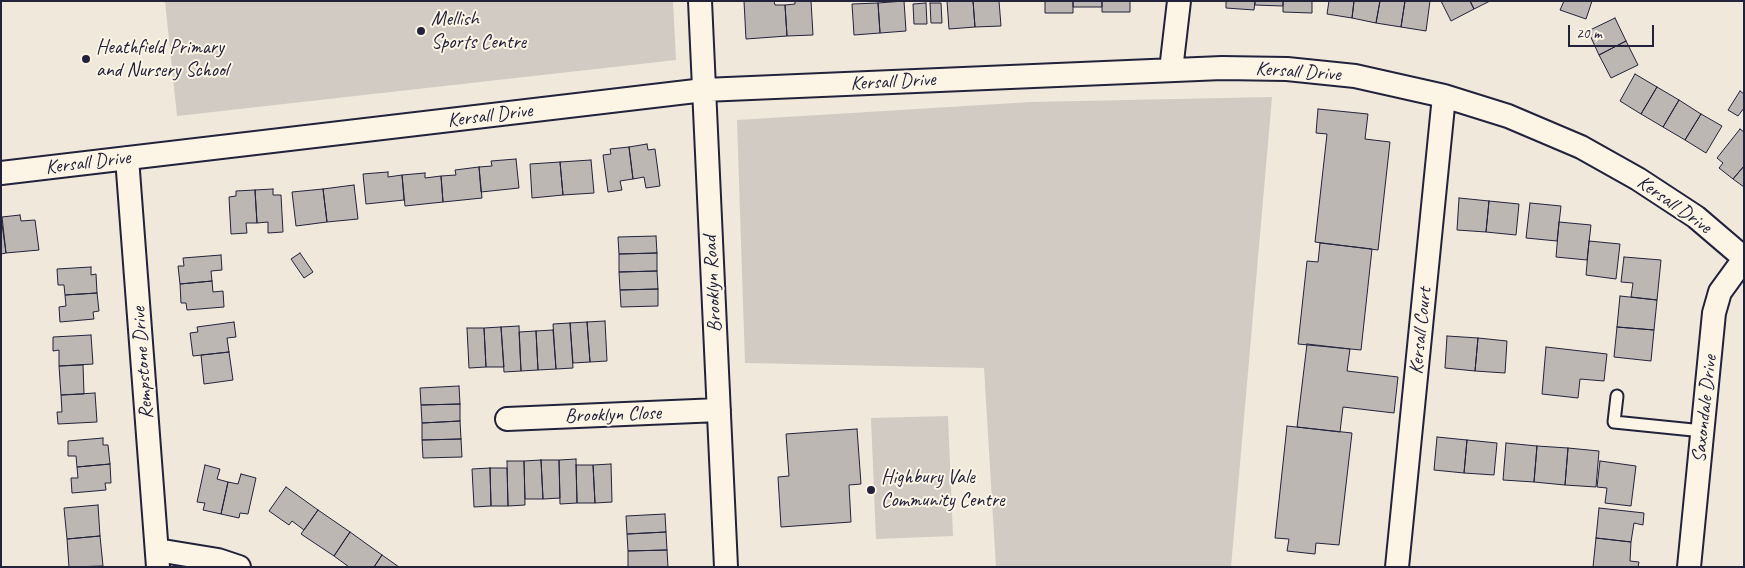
<!DOCTYPE html>
<style>
body{margin:0}
#map{position:relative;width:1745px;height:568px;overflow:hidden;background:#efe8db;font-family:Caveat,sans-serif}
canvas{display:block}
.frame{position:absolute;inset:0;border:2px solid #22223b;pointer-events:none}
.scale{position:absolute;left:1568px;top:25px;width:86px;height:22px;box-sizing:border-box;border:2px solid #22223b;border-top:0;padding-left:6px;font-size:15px;line-height:18px;white-space:nowrap;color:#22223b;-webkit-text-stroke:4px #fcf5e5;paint-order:stroke}
</style>
<div id="map">
<canvas width="1745" height="568"></canvas>
<div class="frame"></div>
<div class="scale">20 m</div>
</div>
<script>
const context = document.querySelector('canvas').getContext('2d');
context.lineJoin = 'round';
function paint(path, color) {
  context.fillStyle = color;
  context.fill(path, 'evenodd');
}
function shape(rows) {
  const path = new Path2D();
  for (const r of rows) {
    path.moveTo(r[0], r[1]);
    for (let i = 2; i < r.length; i += 2) path.lineTo(r[i], r[i + 1]);
  }
  return path;
}
function strokePath(path, color, width, dash) {
  context.strokeStyle = color;
  context.lineWidth = width;
  context.lineCap = dash ? 'butt' : 'round';
  context.setLineDash(dash || []);
  context.stroke(path);
}
function drawText(font, color, halo, rows, align = 'center') {
  context.font = font + ' Caveat,sans-serif';
  context.lineWidth = 4;
  context.setLineDash([]);
  context.textBaseline = 'middle';
  context.strokeStyle = halo;
  context.fillStyle = color;
  for (const [text, x, y, turn = 0] of rows) {
    context.save();
    context.translate(x, y);
    context.rotate((+turn || 0) * Math.PI / 180);
    context.textAlign = isNaN(turn) ? turn : align;
    if (halo) context.strokeText(text, 0, 0);
    context.fillText(text, 0, 0);
    context.restore();
  }
}
paint(shape([
 [165,1,673,1,676,60,177,116],
 [1272,97,1231,567,996,567,984,368,745,363,737,120,1031,102],
 [948,416,953,536,876,539,871,418]
]), '#d1cbc3');
const building = shape([
 [744,1,774,1,775,5,785,5,787,36,746,39,744,1],
 [795,1,811,1,813,35,787,36,785,5,795,4,795,1],
 [904,1,906,31,880,33,878,3,904,1],
 [947,1,973,1,975,27,949,29,947,1],
 [973,1,999,1,1001,26,975,27,973,1],
 [1045,1,1073,1,1073,13,1045,13,1045,1],
 [1073,1,1102,1,1102,7,1073,7,1073,1],
 [1102,1,1130,1,1130,12,1102,12,1102,1],
 [1226,1,1255,1,1254,10,1226,8,1226,1],
 [1255,1,1283,1,1283,6,1255,5,1255,1],
 [1283,1,1312,1,1312,13,1283,12,1283,1],
 [1329,1,1354,1,1352,18,1327,14,1329,1],
 [1354,1,1380,1,1376,23,1352,18,1354,1],
 [1380,1,1405,1,1401,27,1376,23,1380,1],
 [1405,1,1430,1,1426,31,1401,27,1405,1],
 [1441,1,1470,1,1474,9,1451,21,1441,1],
 [1470,1,1490,1,1474,9,1470,1],
 [1564,1,1592,1,1586,19,1560,10,1564,1],
 [878,3,880,33,854,35,852,4,878,3],
 [926,3,927,24,914,24,913,4,926,3],
 [930,3,941,3,942,23,931,23,930,3],
 [1615,18,1626,41,1599,55,1588,31,1615,18],
 [1626,41,1638,65,1611,78,1599,55,1626,41],
 [1635,74,1657,87,1641,114,1620,101,1635,74],
 [1657,87,1679,100,1663,127,1641,114,1657,87],
 [1740,91,1744,94,1744,108,1738,116,1728,110,1740,91],
 [1679,100,1701,114,1685,140,1663,127,1679,100],
 [1318,109,1368,114,1365,139,1390,142,1378,250,1315,242,1327,134,1316,133,1318,109],
 [1701,114,1722,126,1706,153,1685,140,1701,114],
 [1740,129,1744,132,1744,166,1733,179,1719,168,1723,163,1717,158,1740,129],
 [647,144,648,150,655,149,660,186,646,188,644,177,633,179,629,147,647,144],
 [629,147,633,179,620,181,622,190,608,192,603,155,611,154,610,149,629,147],
 [516,159,519,188,481,192,479,167,492,166,491,161,516,159],
 [591,160,594,193,563,195,560,162,591,160],
 [560,162,563,195,532,198,530,164,560,162],
 [1744,166,1744,187,1733,179,1744,166],
 [479,167,482,198,443,202,441,176,456,175,455,170,479,167],
 [388,172,388,177,402,175,404,200,366,204,363,174,388,172],
 [425,173,425,178,441,176,443,202,405,206,402,175,425,173],
 [354,185,358,219,327,222,323,189,354,185],
 [273,189,273,195,281,195,283,232,268,233,268,222,257,223,255,190,273,189],
 [323,189,327,222,296,226,292,192,323,189],
 [255,190,257,223,246,223,247,233,231,234,229,197,236,196,236,191,255,190],
 [1459,198,1489,201,1486,232,1457,230,1459,198],
 [1489,201,1519,204,1516,235,1486,232,1489,201],
 [1530,203,1561,206,1557,241,1526,238,1530,203],
 [20,215,21,221,35,220,39,250,6,253,2,217,20,215],
 [1,217,6,253,1,254,1,217],
 [1559,222,1591,225,1587,260,1556,257,1559,222],
 [656,236,657,253,619,254,618,237,656,236],
 [1589,241,1620,244,1616,279,1586,275,1589,241],
 [1320,243,1372,249,1361,350,1298,344,1307,261,1318,262,1320,243],
 [300,253,313,272,304,278,291,259,300,253],
 [657,253,657,271,619,272,619,254,657,253],
 [221,255,222,270,211,271,212,281,180,284,178,266,184,266,183,258,221,255],
 [1624,257,1661,260,1657,300,1631,297,1633,283,1621,282,1624,257],
 [91,267,91,275,96,274,97,293,65,295,64,285,58,285,57,269,91,267],
 [657,271,658,289,620,290,619,272,657,271],
 [212,281,213,292,223,291,224,307,187,310,186,303,181,303,180,284,212,281],
 [658,289,658,306,621,307,620,290,658,289],
 [97,293,99,311,93,312,94,319,60,322,59,307,66,306,65,295,97,293],
 [1620,296,1657,300,1654,330,1617,327,1620,296],
 [605,321,607,361,590,362,587,322,605,321],
 [234,322,236,337,227,338,229,352,193,356,190,333,198,332,197,327,234,322],
 [587,322,590,362,573,363,570,323,587,322],
 [570,323,573,368,556,369,553,324,570,323],
 [519,326,521,371,504,372,501,327,519,326],
 [501,327,504,367,486,367,484,328,501,327],
 [1617,327,1654,330,1651,361,1614,357,1617,327],
 [467,328,484,328,486,367,469,368,467,328],
 [553,330,556,369,538,370,536,331,553,330],
 [536,331,538,370,521,371,519,332,536,331],
 [91,335,93,364,59,366,59,350,53,351,53,337,91,335],
 [1447,336,1478,338,1475,371,1445,368,1447,336],
 [1478,338,1507,341,1505,373,1475,371,1478,338],
 [1307,344,1350,349,1347,371,1398,377,1394,413,1343,407,1340,432,1297,427,1307,344],
 [1546,347,1607,354,1604,381,1580,379,1578,398,1542,394,1546,347],
 [229,352,233,380,204,384,201,355,229,352],
 [83,365,84,394,61,395,59,366,83,365],
 [459,386,460,404,421,405,420,388,459,386],
 [95,393,97,422,58,424,57,412,62,412,61,395,95,393],
 [460,404,460,421,422,423,421,405,460,404],
 [460,421,461,439,422,440,422,423,460,421],
 [1287,426,1352,433,1339,545,1316,543,1315,554,1287,551,1289,539,1275,538,1287,426],
 [857,429,861,484,849,485,851,522,781,527,778,477,789,476,786,434,857,429],
 [1437,437,1467,440,1464,473,1434,470,1437,437],
 [103,438,103,445,108,445,110,464,77,467,76,456,68,456,68,441,103,438],
 [461,439,462,457,423,458,422,440,461,439],
 [1467,440,1497,443,1494,475,1464,473,1467,440],
 [1506,443,1537,446,1534,482,1503,480,1506,443],
 [1537,446,1568,448,1565,485,1534,482,1537,446],
 [1568,448,1599,451,1596,487,1565,485,1568,448],
 [576,459,577,503,560,504,559,460,576,459],
 [541,460,559,460,560,498,543,499,541,460],
 [541,460,543,499,525,499,524,461,541,460],
 [507,461,524,461,525,505,508,506,507,461],
 [1600,461,1636,466,1631,506,1605,503,1607,488,1597,487,1600,461],
 [110,464,111,483,105,483,106,490,72,493,71,478,78,478,77,467,110,464],
 [611,464,612,502,595,503,593,465,611,464],
 [205,465,220,469,217,479,228,482,221,514,203,510,205,503,197,502,205,465],
 [576,465,593,465,595,503,577,503,576,465],
 [490,468,507,468,508,506,491,506,490,468],
 [490,468,491,506,474,507,472,469,490,468],
 [241,474,256,478,248,514,240,513,239,518,221,514,228,482,238,484,241,474],
 [286,487,318,510,304,530,292,521,289,525,269,511,286,487],
 [98,505,100,536,67,539,64,508,98,505],
 [1599,508,1644,513,1643,525,1634,523,1631,542,1596,538,1599,508],
 [318,510,350,532,334,556,301,534,318,510],
 [665,514,666,532,627,534,626,516,665,514],
 [350,532,382,555,374,567,349,567,334,556,350,532],
 [666,532,667,550,628,551,627,534,666,532],
 [100,536,103,566,69,567,67,539,100,536],
 [1596,538,1631,542,1630,561,1639,562,1638,567,1593,567,1596,538],
 [667,550,668,567,628,567,628,551,667,550],
 [382,555,399,567,374,567,382,555]
]);
paint(building, '#bcb7b3');
strokePath(building, '#22223b', 1);
const service = shape([
 [1617,396,1614,422,1703,431]
]);
const minor = shape([
 [700,1,726,567],
 [1171,70,1179,1],
 [127,158,158,567],
 [1,173,704,90,1222,68,1287,69,1355,76,1444,96,1508,116,1581,147,1638,179,1696,217,1744,258],
 [507,419,719,410],
 [157,550,218,560,239,567],
 [1397,567,1444,96],
 [1689,567,1714,313,1720,292,1744,259]
]);
strokePath(service, '#22223b', 15);
strokePath(minor, '#22223b', 26);
strokePath(service, '#fcf5e5', 11);
strokePath(minor, '#fcf5e5', 22);
for (const [x, y, r, color] of [
 [421,31,5,"#22223b"],
 [86,59,5,"#22223b"],
 [871,490,5,"#22223b"]
]) {
  const dot = new Path2D();
  dot.arc(x, y, r, 0, 2 * Math.PI);
  context.fillStyle = color;
  context.fill(dot);
  strokePath(dot, '#fcf5e5', 2);
}
drawText('20px', '#22223b', '#fcf5e5', [
 ["Mellish",431,20],
 ["Sports Centre",431,43],
 ["Heathfield Primary",96,48],
 ["and Nursery School",96,71],
 ["Highbury Vale",881,478],
 ["Community Centre",881,501]
], 'left');
drawText('20px', '#22223b', '#fcf5e5', [
 ["Kersall Drive",1298,72,4],
 ["Kersall Drive",893,82,-3],
 ["Kersall Drive",490,116,-7],
 ["Kersall Drive",88,163,-7],
 ["Kersall Drive",1674,205,35],
 ["Brooklyn Road",713,284,-93],
 ["Kersall Court",1421,331,-84],
 ["Rempstone Drive",143,363,-94],
 ["Saxondale Drive",1705,409,-84],
 ["Brooklyn Close",613,415,-2]
]);
</script>
